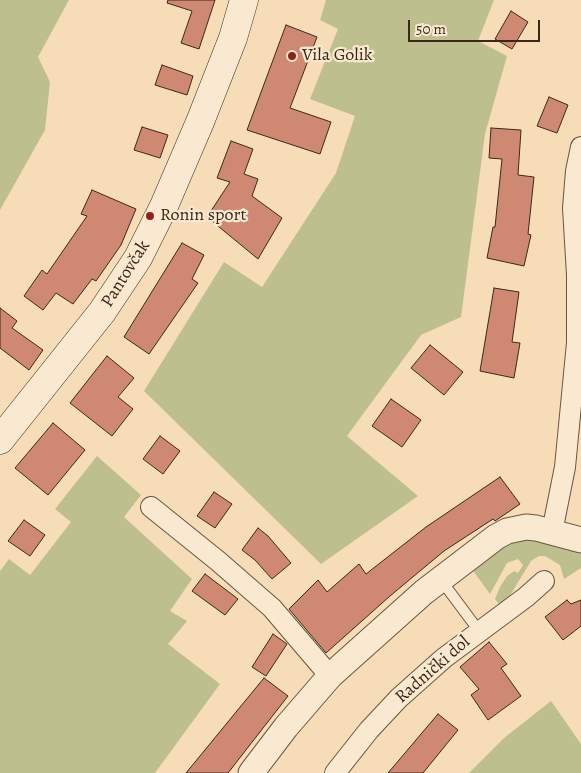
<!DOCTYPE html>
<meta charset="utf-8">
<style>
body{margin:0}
#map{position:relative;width:581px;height:773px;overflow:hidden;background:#f6ddb7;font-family:Alegreya,serif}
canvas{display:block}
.scale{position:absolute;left:408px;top:20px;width:132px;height:22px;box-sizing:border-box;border:2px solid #3c281a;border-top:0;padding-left:6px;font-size:15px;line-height:18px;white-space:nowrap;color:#3c281a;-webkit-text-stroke:4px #f9e9d0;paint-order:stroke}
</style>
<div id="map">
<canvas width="581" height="773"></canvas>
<div class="scale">50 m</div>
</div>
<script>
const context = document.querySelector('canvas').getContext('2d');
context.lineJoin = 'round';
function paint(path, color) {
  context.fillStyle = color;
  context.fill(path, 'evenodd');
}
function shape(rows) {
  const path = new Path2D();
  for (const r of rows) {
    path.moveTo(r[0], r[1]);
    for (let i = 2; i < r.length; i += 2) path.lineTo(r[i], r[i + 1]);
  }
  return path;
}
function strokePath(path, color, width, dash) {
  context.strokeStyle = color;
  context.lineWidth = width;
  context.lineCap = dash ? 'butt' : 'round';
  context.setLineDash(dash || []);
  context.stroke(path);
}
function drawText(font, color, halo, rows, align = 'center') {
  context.font = font + ' Alegreya,serif';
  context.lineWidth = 4.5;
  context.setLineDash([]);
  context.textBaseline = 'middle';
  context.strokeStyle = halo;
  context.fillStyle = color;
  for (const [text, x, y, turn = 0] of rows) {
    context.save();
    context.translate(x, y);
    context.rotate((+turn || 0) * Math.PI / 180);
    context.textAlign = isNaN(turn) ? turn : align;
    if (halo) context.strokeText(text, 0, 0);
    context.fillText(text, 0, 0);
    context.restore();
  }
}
paint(shape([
 [0,0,69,0,38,57,50,82,45,130,0,210],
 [326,0,494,0,478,41,507,56,485,134,461,317,421,335,347,436,418,496,321,564,144,391,224,262,262,287,336,173,355,116,310,99,338,29,320,20],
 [97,456,141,495,124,517,192,579,170,611,187,621,168,644,220,684,155,773,0,773,0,571,9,559,30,575,71,522,55,509],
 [533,538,581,552,581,568,564,579,560,565,545,556,539,556,531,561,506,602,501,607,495,599,500,587,507,576,514,571,518,573,523,565,518,559,507,563,490,594,471,568,510,541],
 [551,701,581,744,581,773,469,773,504,738]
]), '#bdc08e');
const building = shape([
 [168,0,215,0,199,49,181,43,192,11,167,3,168,0],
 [511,11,528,22,512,49,495,39,511,11],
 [286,25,317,37,290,108,331,122,320,154,247,130,286,25],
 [162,65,193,76,187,95,155,85,162,65],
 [549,97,568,105,557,133,537,126,549,97],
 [142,127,168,135,160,158,134,150,142,127],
 [491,128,521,130,518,175,534,177,528,234,531,235,524,266,487,258,493,227,495,227,502,159,489,158,491,128],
 [231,141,253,149,244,174,258,179,252,196,282,218,258,259,207,217,230,182,217,178,231,141],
 [92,190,136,209,121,245,96,281,92,279,73,304,56,293,43,310,24,296,42,270,47,274,87,216,81,214,92,190],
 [182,243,204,255,192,279,198,283,149,354,124,337,182,243],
 [494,288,519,292,512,342,520,343,514,378,480,371,494,288],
 [0,308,17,321,12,328,43,350,29,370,0,348,0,308],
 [430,345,463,372,444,395,411,368,430,345],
 [107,356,134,378,118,397,133,409,112,436,70,403,107,356],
 [391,399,421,420,402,447,372,426,391,399],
 [53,423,85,450,48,495,15,468,53,423],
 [160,436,180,451,163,474,143,459,160,436],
 [500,477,520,504,495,521,493,519,444,551,390,596,326,653,289,609,318,580,327,592,359,564,366,574,426,527,500,477],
 [214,492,232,504,215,528,197,516,214,492],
 [24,520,45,535,30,556,8,541,24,520],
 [258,528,268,536,291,563,272,579,255,560,242,550,258,528],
 [205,574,238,599,225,615,192,591,205,574],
 [567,600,571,604,581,600,581,626,563,640,545,617,567,600],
 [273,634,287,644,266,676,252,667,273,634],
 [489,642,507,664,501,668,521,696,488,720,471,695,479,689,460,667,489,642],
 [264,678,288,696,228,773,186,773,264,678],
 [438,714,458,730,423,773,388,773,438,714]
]);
paint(building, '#cf8872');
strokePath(building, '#3c281a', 1);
const service = shape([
 [441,580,479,631]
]);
const minor = shape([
 [151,507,218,561,272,608,330,676],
 [552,532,565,467,577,343,577,275,573,208,576,171,581,147],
 [335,773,369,730,399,698,444,658,526,597,544,581]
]);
const tertiary = shape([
 [251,773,286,727,330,676,424,592,496,537,507,531,526,527,536,528,581,540]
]);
const secondary = shape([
 [0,440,102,312,138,258,164,206,200,122,233,38,244,0]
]);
strokePath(service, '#6a5541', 12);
strokePath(minor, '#6a5541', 22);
strokePath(tertiary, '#6a5541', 27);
strokePath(secondary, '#3c281a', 29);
strokePath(service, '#f9e9d0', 10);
strokePath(minor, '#f9e9d0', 20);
strokePath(tertiary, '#f9e9d0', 25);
strokePath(secondary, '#f9e9d0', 28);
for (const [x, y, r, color] of [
 [292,56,5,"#8f2418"],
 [150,216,5,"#8f2418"]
]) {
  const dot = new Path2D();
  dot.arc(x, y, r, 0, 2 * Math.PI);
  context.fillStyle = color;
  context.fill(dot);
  strokePath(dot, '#f9e9d0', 2);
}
drawText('18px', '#3c281a', '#f9e9d0', [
 ["Vila Golik",302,56],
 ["Ronin sport",160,216]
], 'left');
drawText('18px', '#3c281a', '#f9e9d0', [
 ["Pantovčak",126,274,-58],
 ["Radnički dol",433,670,-41]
]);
</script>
